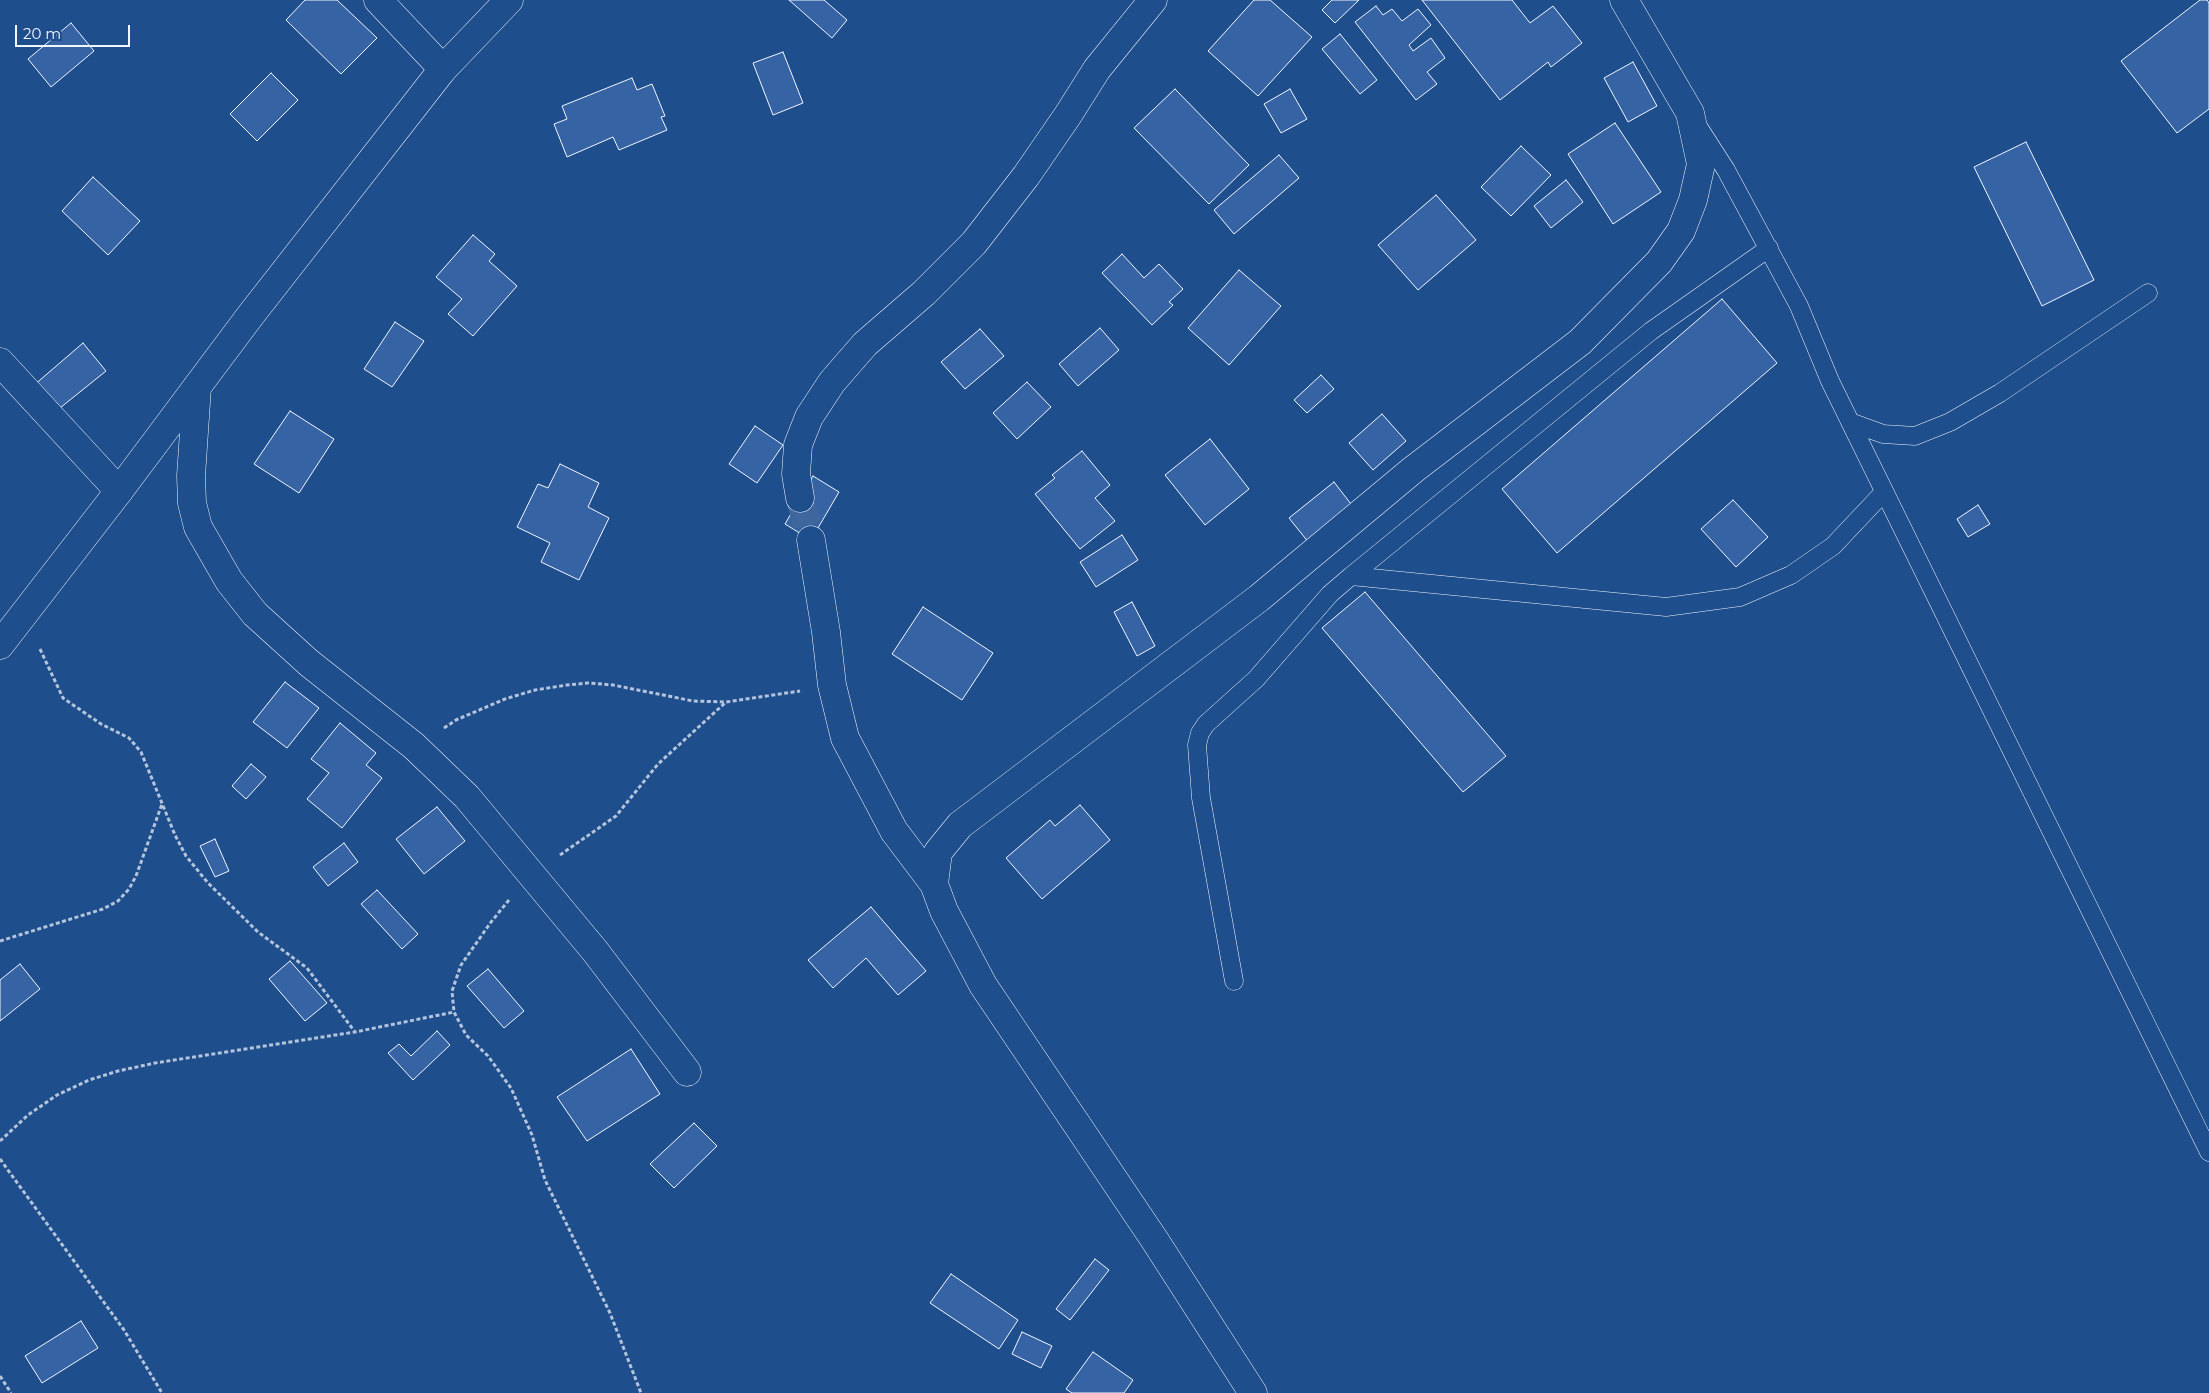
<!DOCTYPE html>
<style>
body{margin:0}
#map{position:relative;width:2209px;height:1393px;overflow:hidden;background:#1f4e8c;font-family:Montserrat,sans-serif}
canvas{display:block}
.scale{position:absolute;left:15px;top:25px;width:115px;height:22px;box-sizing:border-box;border:2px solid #f2f6ff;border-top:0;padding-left:6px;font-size:15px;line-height:18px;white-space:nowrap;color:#f2f6ff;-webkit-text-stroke:4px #1f4e8c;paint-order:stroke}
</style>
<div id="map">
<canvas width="2209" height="1393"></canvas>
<div class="scale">20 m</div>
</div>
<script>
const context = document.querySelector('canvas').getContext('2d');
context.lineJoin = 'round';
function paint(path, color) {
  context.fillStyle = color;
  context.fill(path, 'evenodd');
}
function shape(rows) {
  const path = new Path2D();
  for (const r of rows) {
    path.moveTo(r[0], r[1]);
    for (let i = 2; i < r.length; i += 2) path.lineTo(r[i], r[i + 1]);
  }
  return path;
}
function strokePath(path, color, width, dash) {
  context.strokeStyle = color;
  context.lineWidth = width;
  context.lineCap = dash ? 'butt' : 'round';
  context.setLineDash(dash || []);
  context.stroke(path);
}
const building = shape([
 [305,0,337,0,377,38,341,74,286,20,305,0],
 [789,0,824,0,847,20,832,38,789,0],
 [1254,0,1270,0,1312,37,1258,96,1208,51,1254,0],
 [1332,0,1359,0,1335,23,1322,10,1332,0],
 [1422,0,1512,0,1530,23,1553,6,1582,43,1551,67,1548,62,1500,100,1422,0],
 [2200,0,2207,0,2209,3,2209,109,2177,133,2121,61,2200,0],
 [1376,6,1383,15,1392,9,1402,21,1418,9,1431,25,1409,45,1413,51,1431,38,1445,58,1427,72,1437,84,1416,100,1355,22,1376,6],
 [71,23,94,51,51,87,28,59,71,23],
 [1340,34,1377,80,1360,94,1322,49,1340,34],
 [783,52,803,103,773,115,753,63,783,52],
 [1633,62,1657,106,1628,122,1604,78,1633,62],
 [271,73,298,100,257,141,230,114,271,73],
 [632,78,637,90,652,84,665,116,661,117,667,130,619,150,613,137,567,157,554,124,567,119,562,106,632,78],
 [1175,89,1249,165,1209,204,1134,128,1175,89],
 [1290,89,1307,119,1281,133,1264,104,1290,89],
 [1615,123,1661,192,1613,224,1568,154,1615,123],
 [2026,142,2094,280,2042,306,1974,167,2026,142],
 [1521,146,1551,175,1511,216,1481,187,1521,146],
 [1279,155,1299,178,1234,234,1214,210,1279,155],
 [93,177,140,221,108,255,62,211,93,177],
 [1566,180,1583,202,1551,228,1534,206,1566,180],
 [1436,195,1476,240,1418,290,1378,245,1436,195],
 [473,235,495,254,489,261,517,286,473,336,448,314,462,299,436,277,473,235],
 [1122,254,1144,278,1159,264,1183,289,1169,302,1173,305,1152,325,1102,273,1122,254],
 [1239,270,1281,306,1229,365,1188,328,1239,270],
 [1722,299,1777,363,1557,553,1502,489,1722,299],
 [395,322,424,341,392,387,364,369,395,322],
 [1100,328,1119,350,1078,386,1059,364,1100,328],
 [980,329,1004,356,965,389,941,362,980,329],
 [83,343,106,371,55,412,33,386,83,343],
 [1321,375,1334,389,1307,413,1294,400,1321,375],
 [1027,382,1051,407,1017,439,993,413,1027,382],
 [290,411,334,439,299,493,254,464,290,411],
 [1382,414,1406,441,1373,470,1349,443,1382,414],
 [755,426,783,445,757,483,729,464,755,426],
 [1210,439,1249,489,1205,525,1165,475,1210,439],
 [1082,451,1110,485,1095,498,1115,521,1080,549,1035,494,1055,478,1052,475,1082,451],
 [560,464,599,483,588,507,609,518,579,580,541,562,550,543,517,527,538,484,548,488,560,464],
 [813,476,839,492,811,540,785,524,813,476],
 [1334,482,1354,508,1309,543,1289,518,1334,482],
 [1733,500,1768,537,1736,567,1701,529,1733,500],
 [1978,505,1990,524,1968,537,1957,519,1978,505],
 [1122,535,1138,560,1096,587,1080,562,1122,535],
 [1365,592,1506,756,1463,792,1322,628,1365,592],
 [1132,602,1155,646,1137,656,1114,612,1132,602],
 [923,607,993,653,962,700,892,654,923,607],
 [285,682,319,708,287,748,253,722,285,682],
 [340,723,376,753,366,765,382,778,342,828,307,799,329,773,311,759,340,723],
 [251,764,266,777,246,799,232,786,251,764],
 [1080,805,1110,840,1042,899,1006,858,1050,820,1055,826,1080,805],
 [437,807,465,841,424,874,396,839,437,807],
 [215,839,229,871,215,877,200,846,215,839],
 [344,843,358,862,328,886,313,867,344,843],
 [377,890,418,934,402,949,361,904,377,890],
 [871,907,926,971,898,995,866,958,833,988,808,960,871,907],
 [290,961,327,1003,305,1021,269,979,290,961],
 [20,964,40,989,0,1021,0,980,20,964],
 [488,969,524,1011,504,1028,467,986,488,969],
 [437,1031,450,1045,413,1080,388,1053,399,1044,411,1056,437,1031],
 [631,1049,660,1094,587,1141,557,1097,631,1049],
 [694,1123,717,1146,674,1188,650,1164,694,1123],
 [1095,1259,1109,1270,1070,1320,1056,1309,1095,1259],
 [951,1274,1018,1320,999,1349,930,1303,951,1274],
 [81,1321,98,1348,42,1383,25,1356,81,1321],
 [1022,1332,1052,1346,1041,1368,1012,1354,1022,1332],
 [1093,1352,1133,1380,1124,1393,1072,1393,1066,1389,1093,1352]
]);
paint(building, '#3563a3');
strokePath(building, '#f2f6ff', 1);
strokePath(shape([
 [800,498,811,540]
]), '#3f679d', 28, [28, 14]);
const lane = shape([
 [1699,128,1726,170,1799,306,1830,381,2209,1152],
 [1850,422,1883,434,1915,436,1950,422,2000,393,2148,293],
 [1351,576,1666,607,1740,597,1791,575,1833,546,1884,492],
 [1234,981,1201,798,1197,745,1200,733,1206,724,1256,679,1330,594,1351,576,1651,331,1769,248]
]);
const street = shape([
 [378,0,443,69],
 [0,362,119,491],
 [197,387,191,476,192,503,198,527,229,581,255,614,309,663,414,746,467,797,595,951,687,1072],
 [800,498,796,474,798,445,809,417,832,382,865,344,924,293,974,243,1026,176,1068,115,1097,69,1153,0],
 [811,540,826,632,832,685,845,738,894,831,934,884],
 [1253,1393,1154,1239,983,985,944,911,934,884,938,852,960,825,1259,598,1414,469,1580,342,1659,262,1681,231,1693,200,1701,164,1690,113,1624,0]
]);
const primary = shape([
 [0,645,119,491,250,316,443,69,509,0]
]);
strokePath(lane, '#f2f6ff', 19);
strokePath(street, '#f2f6ff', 29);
strokePath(primary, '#f2f6ff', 29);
strokePath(shape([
 [40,649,63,698,101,724,129,738,141,752,175,835,186,856,208,883,258,932,307,968,355,1032],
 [444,728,456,720,505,699,535,690,567,685,588,683,613,685,693,701,726,702,800,691],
 [560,855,616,816,658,764,726,702],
 [509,900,491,922,461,965,452,991,454,1012,466,1035,488,1056,511,1088,532,1135,545,1180,610,1313,641,1393],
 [0,941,103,909,118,901,129,889,136,876,162,804],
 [0,1141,28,1115,57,1095,89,1080,118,1071,155,1063,355,1032,454,1012],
 [0,1159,124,1330,162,1393],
 [0,1376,11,1393]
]), '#b3c4dc', 3, [4, 2.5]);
strokePath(lane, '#1f4e8c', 18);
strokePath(street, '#1f4e8c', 28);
strokePath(primary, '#1f4e8c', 28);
</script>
